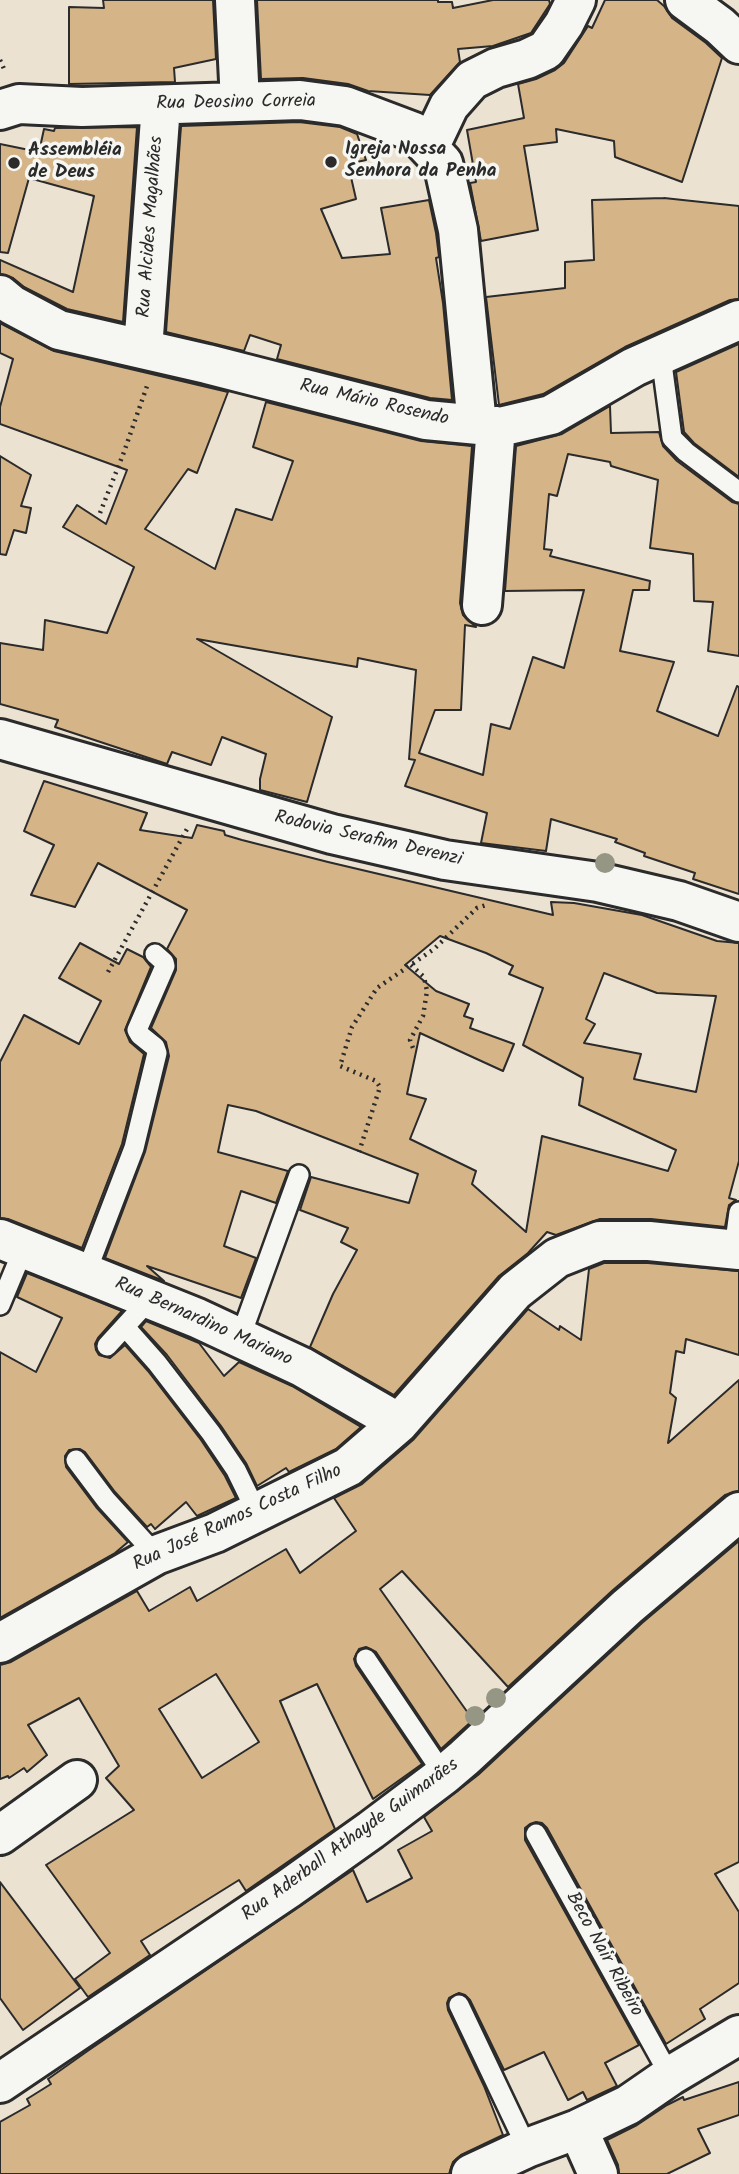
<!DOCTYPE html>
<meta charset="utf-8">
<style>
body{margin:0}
canvas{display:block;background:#ece2d2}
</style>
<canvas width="739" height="2174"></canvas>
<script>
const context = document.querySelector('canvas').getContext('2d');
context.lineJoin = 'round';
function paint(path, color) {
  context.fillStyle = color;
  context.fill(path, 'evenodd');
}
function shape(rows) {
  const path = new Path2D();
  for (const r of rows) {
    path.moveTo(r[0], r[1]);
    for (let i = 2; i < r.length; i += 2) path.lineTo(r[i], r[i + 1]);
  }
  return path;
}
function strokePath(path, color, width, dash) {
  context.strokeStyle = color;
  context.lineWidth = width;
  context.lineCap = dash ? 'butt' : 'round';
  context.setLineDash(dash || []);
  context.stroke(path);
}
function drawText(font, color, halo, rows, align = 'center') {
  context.font = font + ' Kalam,sans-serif';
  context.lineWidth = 7;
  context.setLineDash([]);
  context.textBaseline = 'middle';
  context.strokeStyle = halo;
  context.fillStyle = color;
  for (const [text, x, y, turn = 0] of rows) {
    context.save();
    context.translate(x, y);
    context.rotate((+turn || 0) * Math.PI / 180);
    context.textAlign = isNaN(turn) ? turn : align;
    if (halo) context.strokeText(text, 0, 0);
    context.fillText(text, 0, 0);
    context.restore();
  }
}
const building = shape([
 [103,0,213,0,216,59,174,68,175,82,69,84,69,7,104,8,103,0],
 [257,0,438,0,438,2,452,2,453,8,493,0,549,0,550,4,531,33,493,46,458,49,460,62,430,95,368,91,348,84,303,78,261,79,257,0],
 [605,0,657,0,664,6,672,18,706,43,722,58,682,182,615,157,614,141,556,129,557,142,524,146,538,230,481,241,470,183,476,182,467,130,524,118,518,84,536,79,555,70,564,63,588,26,592,28,605,0],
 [299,122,340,127,357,134,366,160,348,164,356,199,321,209,342,258,390,254,381,208,429,200,436,233,439,257,436,258,443,303,452,400,430,398,277,359,281,345,250,335,244,351,166,332,181,126,299,122],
 [137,127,123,322,67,309,24,287,13,278,0,274,0,260,73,292,94,196,29,178,8,253,0,252,0,144,39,152,44,129,54,131,55,128,137,127],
 [664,198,739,206,739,299,730,300,625,347,543,394,499,405,486,297,565,288,565,262,594,260,592,200,664,198],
 [0,323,54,351,228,392,197,473,188,469,145,529,215,569,236,509,272,520,293,461,253,447,266,402,421,441,472,446,460,603,463,615,476,627,465,625,461,710,435,710,419,753,483,775,491,724,510,729,533,657,564,668,584,590,505,591,516,446,562,434,610,406,611,433,659,432,663,446,677,461,732,502,739,504,739,656,708,651,713,602,694,601,693,554,650,548,658,480,611,466,610,462,568,454,557,496,549,494,544,549,552,550,550,556,650,581,649,590,633,590,620,651,674,662,657,711,718,736,737,686,739,687,739,894,693,879,695,873,644,856,645,853,615,842,617,839,551,819,546,851,481,843,487,813,405,786,415,760,409,759,416,670,358,658,357,667,197,639,332,717,307,802,260,790,260,779,266,754,222,737,211,765,172,752,167,764,55,727,58,720,0,704,0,643,43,650,45,620,107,633,134,567,63,527,77,505,106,524,127,470,0,424,0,407,13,359,0,353,0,323],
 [739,344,739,477,694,443,684,432,676,372,739,344],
 [0,456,31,475,21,506,31,508,26,533,14,530,6,555,0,554,0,456],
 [44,781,147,813,140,830,192,838,197,825,224,831,225,835,242,840,328,862,553,915,551,902,574,903,642,915,717,941,739,943,739,1161,729,1198,736,1200,729,1205,725,1227,651,1219,600,1219,556,1235,547,1232,528,1253,499,1276,394,1395,310,1347,333,1294,357,1250,341,1242,348,1228,300,1210,311,1177,409,1203,418,1174,256,1111,228,1105,218,1152,288,1171,276,1203,241,1191,224,1246,256,1258,241,1298,147,1266,164,1281,105,1258,145,1152,169,1056,166,1042,151,1028,176,970,176,959,167,949,187,910,98,863,75,907,31,895,54,845,24,831,44,781],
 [440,936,486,953,513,966,509,974,543,988,523,1045,583,1078,579,1105,676,1150,668,1171,542,1136,526,1232,472,1184,476,1171,410,1139,426,1099,407,1094,420,1033,503,1071,514,1044,470,1028,473,1019,464,1016,469,1004,436,991,405,965,440,936],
 [604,973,657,993,716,996,696,1092,634,1079,641,1054,584,1043,595,1024,586,1019,604,973],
 [80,943,119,964,127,949,143,957,151,967,125,1030,130,1042,144,1054,122,1144,82,1248,8,1219,0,1218,0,1062,24,1015,79,1044,101,1001,59,978,80,943],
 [604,1263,648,1263,739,1271,739,1355,686,1339,684,1353,676,1351,670,1393,676,1398,668,1443,739,1380,739,1491,725,1495,613,1590,508,1687,402,1571,380,1589,473,1720,441,1749,376,1652,366,1647,359,1649,354,1659,356,1666,422,1764,373,1799,317,1684,280,1701,335,1829,246,1891,239,1880,141,1941,150,1955,88,1997,75,1979,110,1953,46,1865,134,1810,106,1778,119,1766,79,1698,28,1725,47,1755,27,1772,24,1768,9,1778,8,1776,0,1779,0,1665,11,1662,137,1591,149,1611,190,1587,197,1601,286,1549,300,1573,356,1531,334,1498,362,1484,413,1440,528,1309,559,1330,560,1326,581,1340,589,1269,604,1263],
 [216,1674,259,1742,202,1778,159,1709,216,1674],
 [27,1273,122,1311,98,1338,95,1344,96,1350,99,1355,110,1358,125,1345,148,1371,201,1440,225,1476,236,1498,197,1516,186,1502,155,1529,151,1524,147,1527,115,1492,85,1452,80,1449,69,1450,65,1456,66,1467,96,1507,128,1542,115,1553,0,1618,0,1352,36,1372,62,1318,17,1297,27,1273],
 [146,1321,199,1343,224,1376,239,1362,292,1386,361,1427,336,1449,289,1472,286,1468,257,1486,246,1463,221,1426,167,1355,141,1327,146,1321],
 [739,1541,739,1862,715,1874,739,1912,739,1983,700,2009,705,2019,666,2044,547,1828,542,1823,536,1822,530,1824,525,1828,525,1840,639,2045,605,2063,617,2086,587,2100,583,2092,568,2100,544,2052,504,2070,470,2000,465,1995,459,1993,449,1998,447,2003,448,2010,484,2086,503,2135,461,2155,453,2162,449,2174,0,2174,0,2122,30,2105,27,2099,51,2084,48,2079,89,2050,353,1870,367,1902,412,1878,398,1850,432,1831,424,1817,478,1775,642,1623,739,1541],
 [0,1882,80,1988,23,2030,0,1998,0,1882],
 [739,2082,739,2115,698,2129,710,2153,667,2174,619,2174,618,2165,607,2140,637,2125,667,2105,683,2097,684,2100,739,2082]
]);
paint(building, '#d5b488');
strokePath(building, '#2b2b2b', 2);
const service = shape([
 [661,356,672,438,686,452,739,492],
 [734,1249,739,1212],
 [86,1273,134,1148,157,1053,155,1047,140,1035,137,1030,165,966,164,962,155,954],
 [0,1305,23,1250],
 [126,1328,157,1363,211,1433,236,1470,257,1513],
 [240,1338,299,1175],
 [107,1346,149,1300],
 [76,1460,106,1500,156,1555],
 [366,1659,444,1775],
 [536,1834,670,2076],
 [459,2005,527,2148]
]);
const minor = shape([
 [235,0,240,102],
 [685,0,720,26,739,44],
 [0,110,19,104,82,107,300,100,345,106,414,132,443,163,458,230,477,425],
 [429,148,449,106,472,80,496,68,527,59,546,50,564,24,576,0],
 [0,295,12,305,59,330,207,364,426,420,500,427,551,415,634,367,739,320],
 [143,349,161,105],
 [482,605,496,426],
 [0,1239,197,1318,302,1367,399,1423],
 [0,1643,156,1555,215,1533,348,1467,399,1423,515,1291,557,1258,600,1241,649,1241,739,1250],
 [0,1835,77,1780],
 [0,2083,288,1889,371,1830,444,1775,464,1758,627,1607,739,1512],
 [578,2129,598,2174],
 [471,2174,527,2148,578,2129,628,2105,670,2076,739,2035]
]);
const secondary = shape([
 [0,739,332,834,445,860,598,882,679,901,739,922]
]);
strokePath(service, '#2b2b2b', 24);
strokePath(minor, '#2b2b2b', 44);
strokePath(secondary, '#2b2b2b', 44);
strokePath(shape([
 [0,60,5,71],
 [100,513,124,452,147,386],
 [411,965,424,977,427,991,423,1016,410,1040,413,1048],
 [108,972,187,829],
 [359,1152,380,1087,376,1081,340,1066,352,1027,377,988,434,949,477,908,489,904]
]), '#2b2b2b', 4.5, [2, 5]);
strokePath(service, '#f6f6f2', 19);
strokePath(minor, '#f6f6f2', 38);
strokePath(secondary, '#f6f6f2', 38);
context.fillStyle = '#969685';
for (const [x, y] of [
 [605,863],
 [496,1698],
 [475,1716]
]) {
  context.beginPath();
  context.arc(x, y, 10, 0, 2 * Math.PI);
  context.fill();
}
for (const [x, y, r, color] of [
 [331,162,7,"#2b2b2b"],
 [14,163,7,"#2b2b2b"]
]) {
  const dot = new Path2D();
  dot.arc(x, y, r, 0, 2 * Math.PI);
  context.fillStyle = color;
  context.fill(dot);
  strokePath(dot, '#f6f6f2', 2.5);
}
drawText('19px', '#2b2b2b', '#f6f6f2', [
 ["Rua Deosino Correia",236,104,-1],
 ["Rua Alcides Magalhães",152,227,-86],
 ["Rua Mário Rosendo",374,404,13],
 ["Rodovia Serafim Derenzi",368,840,13],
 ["Rua Bernardino Mariano",203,1323,24],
 ["Rua José Ramos Costa Filho",238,1519,-25],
 ["Rua Aderball Athayde Guimarães",351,1841,-36],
 ["Beco Nair Ribeiro",603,1955,61]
]);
drawText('bold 19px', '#2b2b2b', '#f6f6f2', [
 ["Igreja Nossa",345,151],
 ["Senhora da Penha",345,173],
 ["Assembléia",28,152],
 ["de Deus",28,174]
], 'left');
</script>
